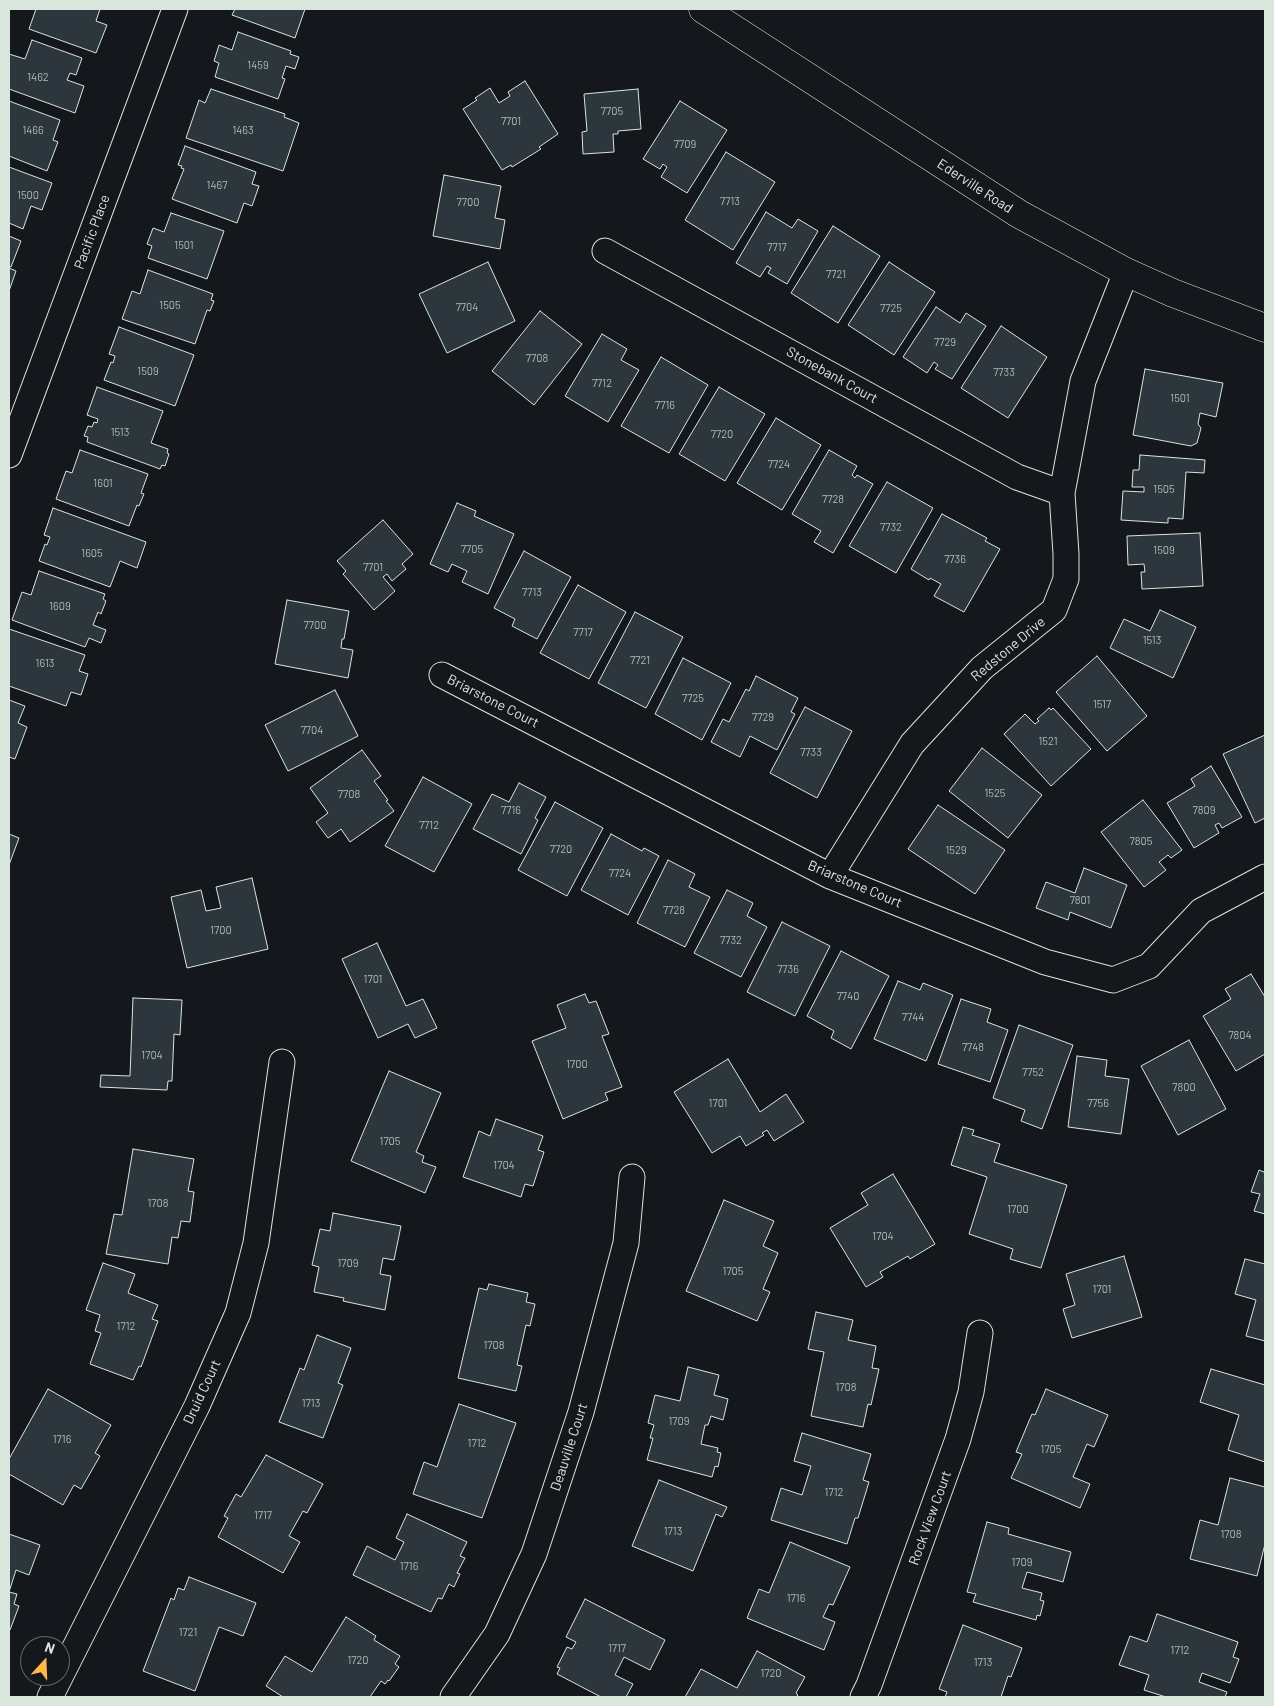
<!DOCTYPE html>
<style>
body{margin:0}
#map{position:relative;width:1274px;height:1706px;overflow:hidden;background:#14181c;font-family:Barlow,sans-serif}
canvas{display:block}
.frame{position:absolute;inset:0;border:10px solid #d8e6dc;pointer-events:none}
.north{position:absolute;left:20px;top:1636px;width:50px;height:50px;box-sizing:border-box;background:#14181c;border:1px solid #626a69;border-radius:50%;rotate:20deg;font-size:14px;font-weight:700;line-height:20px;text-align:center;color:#d8e6dc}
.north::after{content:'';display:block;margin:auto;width:18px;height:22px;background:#ffb74d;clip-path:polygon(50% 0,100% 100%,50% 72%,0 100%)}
</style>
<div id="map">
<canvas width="1274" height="1706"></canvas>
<div class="frame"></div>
<div class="north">N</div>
</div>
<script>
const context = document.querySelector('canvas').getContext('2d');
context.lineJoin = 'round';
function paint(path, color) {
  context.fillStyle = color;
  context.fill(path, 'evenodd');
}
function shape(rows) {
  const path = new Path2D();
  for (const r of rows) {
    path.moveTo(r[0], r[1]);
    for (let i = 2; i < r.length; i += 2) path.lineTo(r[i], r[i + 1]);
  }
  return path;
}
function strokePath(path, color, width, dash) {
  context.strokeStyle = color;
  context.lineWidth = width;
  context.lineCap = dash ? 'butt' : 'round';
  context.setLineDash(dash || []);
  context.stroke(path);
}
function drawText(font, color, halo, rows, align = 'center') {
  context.font = font + ' Barlow,sans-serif';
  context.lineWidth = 4;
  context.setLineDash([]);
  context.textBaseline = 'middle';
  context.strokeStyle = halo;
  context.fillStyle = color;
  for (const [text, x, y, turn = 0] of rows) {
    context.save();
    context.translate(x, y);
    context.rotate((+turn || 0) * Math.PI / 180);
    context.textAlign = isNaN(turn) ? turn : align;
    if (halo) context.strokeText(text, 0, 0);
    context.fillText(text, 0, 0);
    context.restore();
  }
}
const building = shape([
 [36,9,100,9,96,21,107,25,96,53,29,29,36,9],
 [235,9,305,9,295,38,232,15,235,9],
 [238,32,291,51,290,54,299,57,295,69,286,66,282,78,285,79,278,99,215,77,219,63,214,61,219,45,232,50,238,32],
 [32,40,82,58,76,75,70,73,67,80,84,86,75,113,9,89,9,54,25,59,32,40],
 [525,81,558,134,539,147,541,149,512,167,511,165,502,170,463,109,477,100,475,98,490,88,499,103,510,96,508,92,525,81],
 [211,89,285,114,284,117,299,123,283,171,186,138,199,100,205,103,211,89],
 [638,89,641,129,618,131,618,134,613,134,614,152,583,154,582,132,587,131,584,94,638,89],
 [9,101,60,120,53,140,58,142,47,171,9,156,9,101],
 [680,101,727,130,687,193,661,177,667,167,663,164,660,169,643,159,680,101],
 [185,146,256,172,252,184,259,186,252,206,244,203,237,223,172,199,184,169,181,168,182,166,178,165,185,146],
 [726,152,775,182,733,250,685,220,726,152],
 [9,167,52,183,42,210,31,206,23,229,9,223,9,167],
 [444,175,501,186,495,218,505,220,500,249,433,236,444,175],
 [766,212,792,228,798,219,818,231,787,284,768,273,771,268,767,266,760,277,736,263,766,212],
 [171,213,224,231,207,279,148,258,152,246,147,244,153,228,164,232,171,213],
 [833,226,880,256,838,323,791,293,833,226],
 [9,236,21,241,11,267,9,266,9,236],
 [488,262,515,321,447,353,419,294,488,262],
 [889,262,935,292,894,355,848,325,889,262],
 [9,268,16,271,9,291,9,268],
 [148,270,213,294,211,300,214,301,210,311,207,310,195,344,122,319,132,291,140,294,148,270],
 [936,307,960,323,966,313,986,326,952,379,935,369,938,365,934,362,927,373,903,357,936,307],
 [540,311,582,344,534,405,492,371,540,311],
 [1001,326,1047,357,1008,418,961,388,1001,326],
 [119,327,194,355,175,406,104,380,111,362,113,363,115,356,109,354,119,327],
 [602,334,627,349,621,360,639,370,608,422,565,396,602,334],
 [661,357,708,385,669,453,621,426,661,357],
 [1145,369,1223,383,1216,417,1200,413,1198,424,1201,428,1197,443,1191,446,1133,435,1145,369],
 [97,387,163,411,151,443,168,449,167,453,169,454,165,466,162,465,160,469,87,442,88,437,84,436,88,426,92,427,94,422,97,423,98,419,87,415,97,387],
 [719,387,765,414,725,481,679,454,719,387],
 [776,418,821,445,782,510,737,483,776,418],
 [80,450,148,474,141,493,144,494,139,506,137,505,129,526,56,499,66,471,72,473,80,450],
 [829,450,857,466,852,475,855,478,857,475,873,484,833,553,814,542,821,531,792,514,829,450],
 [1140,455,1205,460,1204,473,1186,472,1183,519,1168,518,1168,523,1121,520,1123,491,1144,492,1144,487,1132,487,1133,470,1139,470,1140,455],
 [887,482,933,508,896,573,849,546,887,482],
 [457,503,476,511,474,516,514,534,488,594,462,582,467,571,452,564,448,572,430,564,457,503],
 [53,508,146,542,137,568,120,561,110,587,39,561,45,544,47,545,50,537,44,535,53,508],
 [942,514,987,538,985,541,1000,549,964,612,934,596,941,584,930,578,929,580,911,569,942,514],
 [383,520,413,554,402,564,406,569,392,581,387,574,383,577,395,591,374,610,343,574,346,571,337,561,383,520],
 [1200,533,1203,586,1142,589,1141,572,1145,572,1144,564,1128,565,1127,536,1200,533],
 [524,551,571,577,537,639,512,626,515,619,494,608,524,551],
 [39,571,105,594,103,599,106,601,101,614,98,612,93,625,106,630,101,643,89,638,85,647,12,620,22,592,31,595,39,571],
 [578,585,626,612,589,679,540,653,578,585],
 [287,600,349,611,344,639,342,639,341,648,353,650,348,678,275,664,287,600],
 [1160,610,1196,627,1173,678,1110,648,1124,619,1150,631,1160,610],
 [635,612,683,637,646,708,598,683,635,612],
 [9,629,85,655,79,671,88,674,81,695,71,692,66,706,9,686,9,629],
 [1097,656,1147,716,1107,751,1056,692,1097,656],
 [683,658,731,683,702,740,655,714,683,658],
 [756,676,798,698,791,712,795,714,777,750,750,736,740,757,711,742,723,719,729,722,746,689,749,691,756,676],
 [335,690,358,736,288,771,265,725,335,690],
 [9,700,25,706,18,723,27,727,15,759,9,757,9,700],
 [805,707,852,731,817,798,770,773,805,707],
 [1049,708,1051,710,1053,708,1091,749,1051,786,1004,734,1025,714,1035,724,1039,721,1037,719,1049,708],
 [1265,735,1265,818,1255,823,1223,754,1265,735],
 [982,748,1042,795,1008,838,949,791,982,748],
 [362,750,381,776,374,781,388,800,386,801,394,811,350,842,341,829,328,838,316,822,328,813,310,788,362,750],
 [1211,766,1242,817,1222,828,1219,823,1215,825,1219,833,1194,848,1167,803,1195,786,1191,779,1211,766],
 [423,777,472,804,434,872,385,846,423,777],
 [519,783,546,797,535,818,538,820,521,854,473,829,492,794,509,802,519,783],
 [1143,800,1182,850,1171,858,1168,855,1159,862,1166,870,1144,887,1101,832,1143,800],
 [555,802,603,828,567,896,518,870,555,802],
 [938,805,1005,850,975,894,908,849,938,805],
 [9,834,19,838,9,865,9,834],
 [611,834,642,851,644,848,659,856,628,915,581,890,611,834],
 [668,860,695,874,689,887,710,897,685,947,637,923,668,860],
 [1084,868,1127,885,1111,928,1070,912,1068,920,1036,908,1046,882,1075,893,1084,868],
 [252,878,268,949,187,968,171,897,201,890,206,911,221,908,216,887,252,878],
 [727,890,753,903,747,916,767,927,741,977,694,953,727,890],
 [782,922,830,946,795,1016,747,992,782,922],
 [377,943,406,1006,423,999,437,1028,415,1038,408,1024,378,1038,342,959,377,943],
 [841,951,889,976,851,1049,831,1038,834,1031,807,1016,841,951],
 [1251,974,1265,997,1265,1054,1236,1071,1203,1016,1231,999,1225,989,1251,974],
 [898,981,920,990,923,983,953,995,926,1061,874,1039,898,981],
 [585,994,589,1003,596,1001,609,1034,602,1036,622,1087,605,1093,608,1100,563,1119,532,1041,566,1028,557,1005,585,994],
 [133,998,182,1000,180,1035,174,1034,172,1081,168,1081,167,1090,100,1087,101,1075,130,1076,133,998],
 [961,999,991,1009,987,1022,1008,1030,990,1082,938,1064,961,999],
 [1019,1025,1073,1045,1042,1129,1021,1121,1025,1110,993,1098,1019,1025],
 [1189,1040,1226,1109,1178,1135,1141,1066,1189,1040],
 [1077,1056,1107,1060,1105,1076,1129,1079,1121,1134,1068,1127,1077,1056],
 [728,1059,760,1112,786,1094,804,1122,774,1141,767,1130,762,1133,764,1135,746,1146,740,1136,712,1153,674,1092,728,1059],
 [389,1071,441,1093,416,1152,424,1156,422,1162,436,1167,425,1193,351,1161,389,1071],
 [496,1119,543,1136,538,1150,544,1152,533,1186,525,1184,521,1197,463,1177,479,1131,490,1136,496,1119],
 [963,1127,974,1130,972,1135,1000,1144,994,1162,1067,1185,1041,1268,1010,1259,1013,1249,969,1234,987,1177,951,1165,963,1127],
 [133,1149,194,1159,188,1191,194,1192,190,1222,181,1221,178,1238,172,1237,168,1264,106,1254,114,1214,122,1215,133,1149],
 [1265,1169,1265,1214,1254,1211,1260,1194,1251,1192,1259,1170,1264,1172,1265,1169],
 [893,1174,935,1244,910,1259,908,1256,880,1272,883,1277,866,1287,830,1228,868,1205,861,1193,893,1174],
 [724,1200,774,1221,763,1246,778,1253,763,1289,770,1292,757,1321,686,1291,724,1200],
 [333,1213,401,1226,394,1260,383,1258,380,1274,391,1276,385,1310,343,1301,344,1298,314,1292,319,1267,312,1265,320,1229,330,1231,333,1213],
 [1124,1256,1142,1317,1072,1338,1063,1309,1075,1305,1066,1274,1124,1256],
 [1245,1259,1265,1264,1265,1341,1246,1336,1256,1300,1235,1294,1245,1259],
 [103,1263,135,1274,128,1293,158,1305,152,1319,158,1321,141,1367,139,1366,133,1380,90,1364,101,1333,95,1331,100,1315,86,1310,103,1263],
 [489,1284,528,1293,526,1302,535,1304,530,1326,526,1325,517,1365,522,1366,516,1391,458,1378,479,1288,487,1290,489,1284],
 [816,1312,853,1320,848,1340,876,1346,872,1368,879,1369,871,1405,868,1404,863,1427,811,1416,824,1352,808,1349,816,1312],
 [317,1335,351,1348,338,1383,343,1385,323,1438,279,1422,300,1368,304,1370,317,1335],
 [688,1367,719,1375,714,1395,728,1399,723,1420,711,1416,708,1425,705,1425,701,1444,718,1448,717,1452,721,1453,718,1467,715,1466,712,1477,647,1460,653,1438,650,1438,654,1425,648,1423,655,1395,680,1401,688,1367],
 [1211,1369,1265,1385,1265,1462,1228,1450,1239,1415,1200,1402,1211,1369],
 [48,1389,111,1425,95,1453,100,1456,81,1489,74,1485,63,1505,9,1474,9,1459,48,1389],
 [1046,1389,1108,1415,1094,1447,1087,1444,1073,1477,1090,1484,1080,1508,1011,1478,1022,1454,1016,1452,1032,1414,1035,1415,1046,1389],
 [459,1404,516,1423,482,1518,413,1494,424,1462,437,1467,459,1404],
 [802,1433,871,1454,863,1480,869,1482,858,1518,855,1518,847,1544,771,1520,781,1488,802,1495,811,1466,794,1461,802,1433],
 [266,1455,323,1484,307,1513,303,1511,289,1536,300,1542,283,1573,218,1537,228,1518,224,1516,236,1494,241,1497,266,1455],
 [1230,1478,1265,1487,1265,1544,1257,1576,1190,1559,1200,1520,1218,1525,1230,1478],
 [659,1480,727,1507,722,1517,716,1514,693,1571,632,1546,659,1480],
 [407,1514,467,1542,460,1556,465,1558,457,1573,460,1574,454,1587,449,1584,442,1599,438,1598,431,1612,353,1575,367,1546,395,1560,404,1542,396,1538,407,1514],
 [987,1522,1009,1528,1008,1534,1071,1552,1063,1582,1027,1572,1022,1588,1042,1593,1040,1600,1044,1601,1040,1616,1037,1615,1036,1620,973,1602,976,1594,967,1592,987,1522],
 [9,1534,40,1545,29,1575,16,1570,9,1592,9,1534],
 [790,1542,850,1567,833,1605,829,1604,823,1617,835,1622,824,1650,747,1618,759,1589,769,1593,790,1542],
 [189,1577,256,1603,243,1636,219,1627,195,1691,143,1671,171,1598,174,1600,178,1588,184,1590,189,1577],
 [9,1592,17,1594,14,1604,19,1606,10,1630,9,1629,9,1592],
 [585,1599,665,1640,650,1670,624,1657,615,1675,633,1684,626,1697,601,1697,557,1674,560,1668,557,1667,567,1647,572,1649,576,1642,566,1637,585,1599],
 [1157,1614,1238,1642,1233,1657,1239,1659,1230,1683,1202,1673,1199,1682,1227,1692,1225,1697,1166,1697,1144,1690,1149,1675,1119,1665,1130,1636,1147,1642,1157,1614],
 [346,1617,376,1636,374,1640,400,1656,395,1664,399,1667,389,1681,388,1680,385,1684,381,1681,370,1697,283,1697,266,1686,285,1656,312,1672,346,1617],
 [963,1625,1022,1648,1011,1677,1008,1676,1001,1697,945,1697,947,1692,939,1689,963,1625],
 [757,1651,805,1677,796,1693,798,1695,796,1697,685,1697,701,1669,737,1688,757,1651]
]);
paint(building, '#2c363c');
strokePath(building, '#d8e6dc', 1);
const street = shape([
 [605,251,1017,477,1062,493],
 [9,455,175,9],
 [442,675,830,876,1045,962,1113,980,1149,966,1201,911,1265,877],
 [830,876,912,744,982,668,1054,610,1066,579,1066,554,1062,493,1083,381,1126,272],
 [50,1697,197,1406,238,1313,256,1243,282,1062],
 [453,1697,497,1634,534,1554,581,1412,626,1243,632,1177],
 [863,1697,869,1685,958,1439,971,1392,980,1333]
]);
const secondary = shape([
 [703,9,1019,214,1126,272,1173,293,1265,328]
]);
strokePath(street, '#d8e6dc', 27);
strokePath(secondary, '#d8e6dc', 29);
strokePath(street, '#14181c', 25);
strokePath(secondary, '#14181c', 28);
drawText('11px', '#adbab4', null, [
 ["1459",258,65],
 ["1462",38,77],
 ["7705",612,111],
 ["7701",511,121],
 ["1466",33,130],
 ["1463",243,130],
 ["7709",685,144],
 ["1467",217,185],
 ["1500",28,195],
 ["7713",730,201],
 ["7700",468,202],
 ["1501",184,245],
 ["7717",777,247],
 ["7721",836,274],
 ["1505",170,305],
 ["7704",467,307],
 ["7725",891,308],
 ["7729",945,342],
 ["7708",537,358],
 ["1509",148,371],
 ["7733",1004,372],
 ["7712",602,383],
 ["1501",1180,398],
 ["7716",665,405],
 ["1513",120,432],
 ["7720",722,434],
 ["7724",779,464],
 ["1601",103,483],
 ["1505",1164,489],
 ["7728",833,499],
 ["7732",891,527],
 ["7705",472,549],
 ["1509",1164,550],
 ["1605",92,553],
 ["7736",955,559],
 ["7701",373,567],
 ["7713",532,592],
 ["1609",60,606],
 ["7700",315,625],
 ["7717",583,632],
 ["1513",1152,640],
 ["7721",640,660],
 ["1613",45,663],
 ["7725",693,698],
 ["1517",1102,704],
 ["7729",763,717],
 ["7704",312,730],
 ["1521",1048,741],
 ["7733",811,752],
 ["1525",995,793],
 ["7708",349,794],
 ["7716",511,810],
 ["7809",1204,810],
 ["7712",429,825],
 ["7805",1141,841],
 ["7720",561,849],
 ["1529",956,850],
 ["7724",620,873],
 ["7801",1080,900],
 ["7728",674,910],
 ["1700",221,930],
 ["7732",731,940],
 ["7736",788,969],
 ["1701",373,979],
 ["7740",848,996],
 ["7744",913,1017],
 ["7804",1240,1035],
 ["7748",973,1047],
 ["1704",152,1055],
 ["1700",577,1064],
 ["7752",1033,1072],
 ["7800",1184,1087],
 ["1701",718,1103],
 ["7756",1098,1103],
 ["1705",390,1141],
 ["1704",504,1165],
 ["1708",158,1203],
 ["1700",1018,1209],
 ["1704",883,1236],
 ["1709",348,1263],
 ["1705",733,1271],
 ["1701",1102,1289],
 ["1712",126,1326],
 ["1708",494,1345],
 ["1708",846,1387],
 ["1713",311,1403],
 ["1709",679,1421],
 ["1716",62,1439],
 ["1712",477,1443],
 ["1705",1051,1449],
 ["1712",834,1492],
 ["1717",263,1515],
 ["1713",673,1531],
 ["1708",1231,1534],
 ["1709",1022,1562],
 ["1716",409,1566],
 ["1716",796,1598],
 ["1721",188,1632],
 ["1717",617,1648],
 ["1712",1180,1650],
 ["1720",358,1660],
 ["1713",983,1662],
 ["1720",771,1673]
]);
drawText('14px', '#d8e6dc', '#14181c', [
 ["Ederville Road",975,186,33],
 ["Pacific Place",92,232,-70],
 ["Stonebank Court",832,375,29],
 ["Redstone Drive",1008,649,-40],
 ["Briarstone Court",493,701,27],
 ["Briarstone Court",855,884,23],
 ["Druid Court",202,1392,-65],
 ["Deauville Court",569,1447,-72],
 ["Rock View Court",930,1518,-70]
]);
</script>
